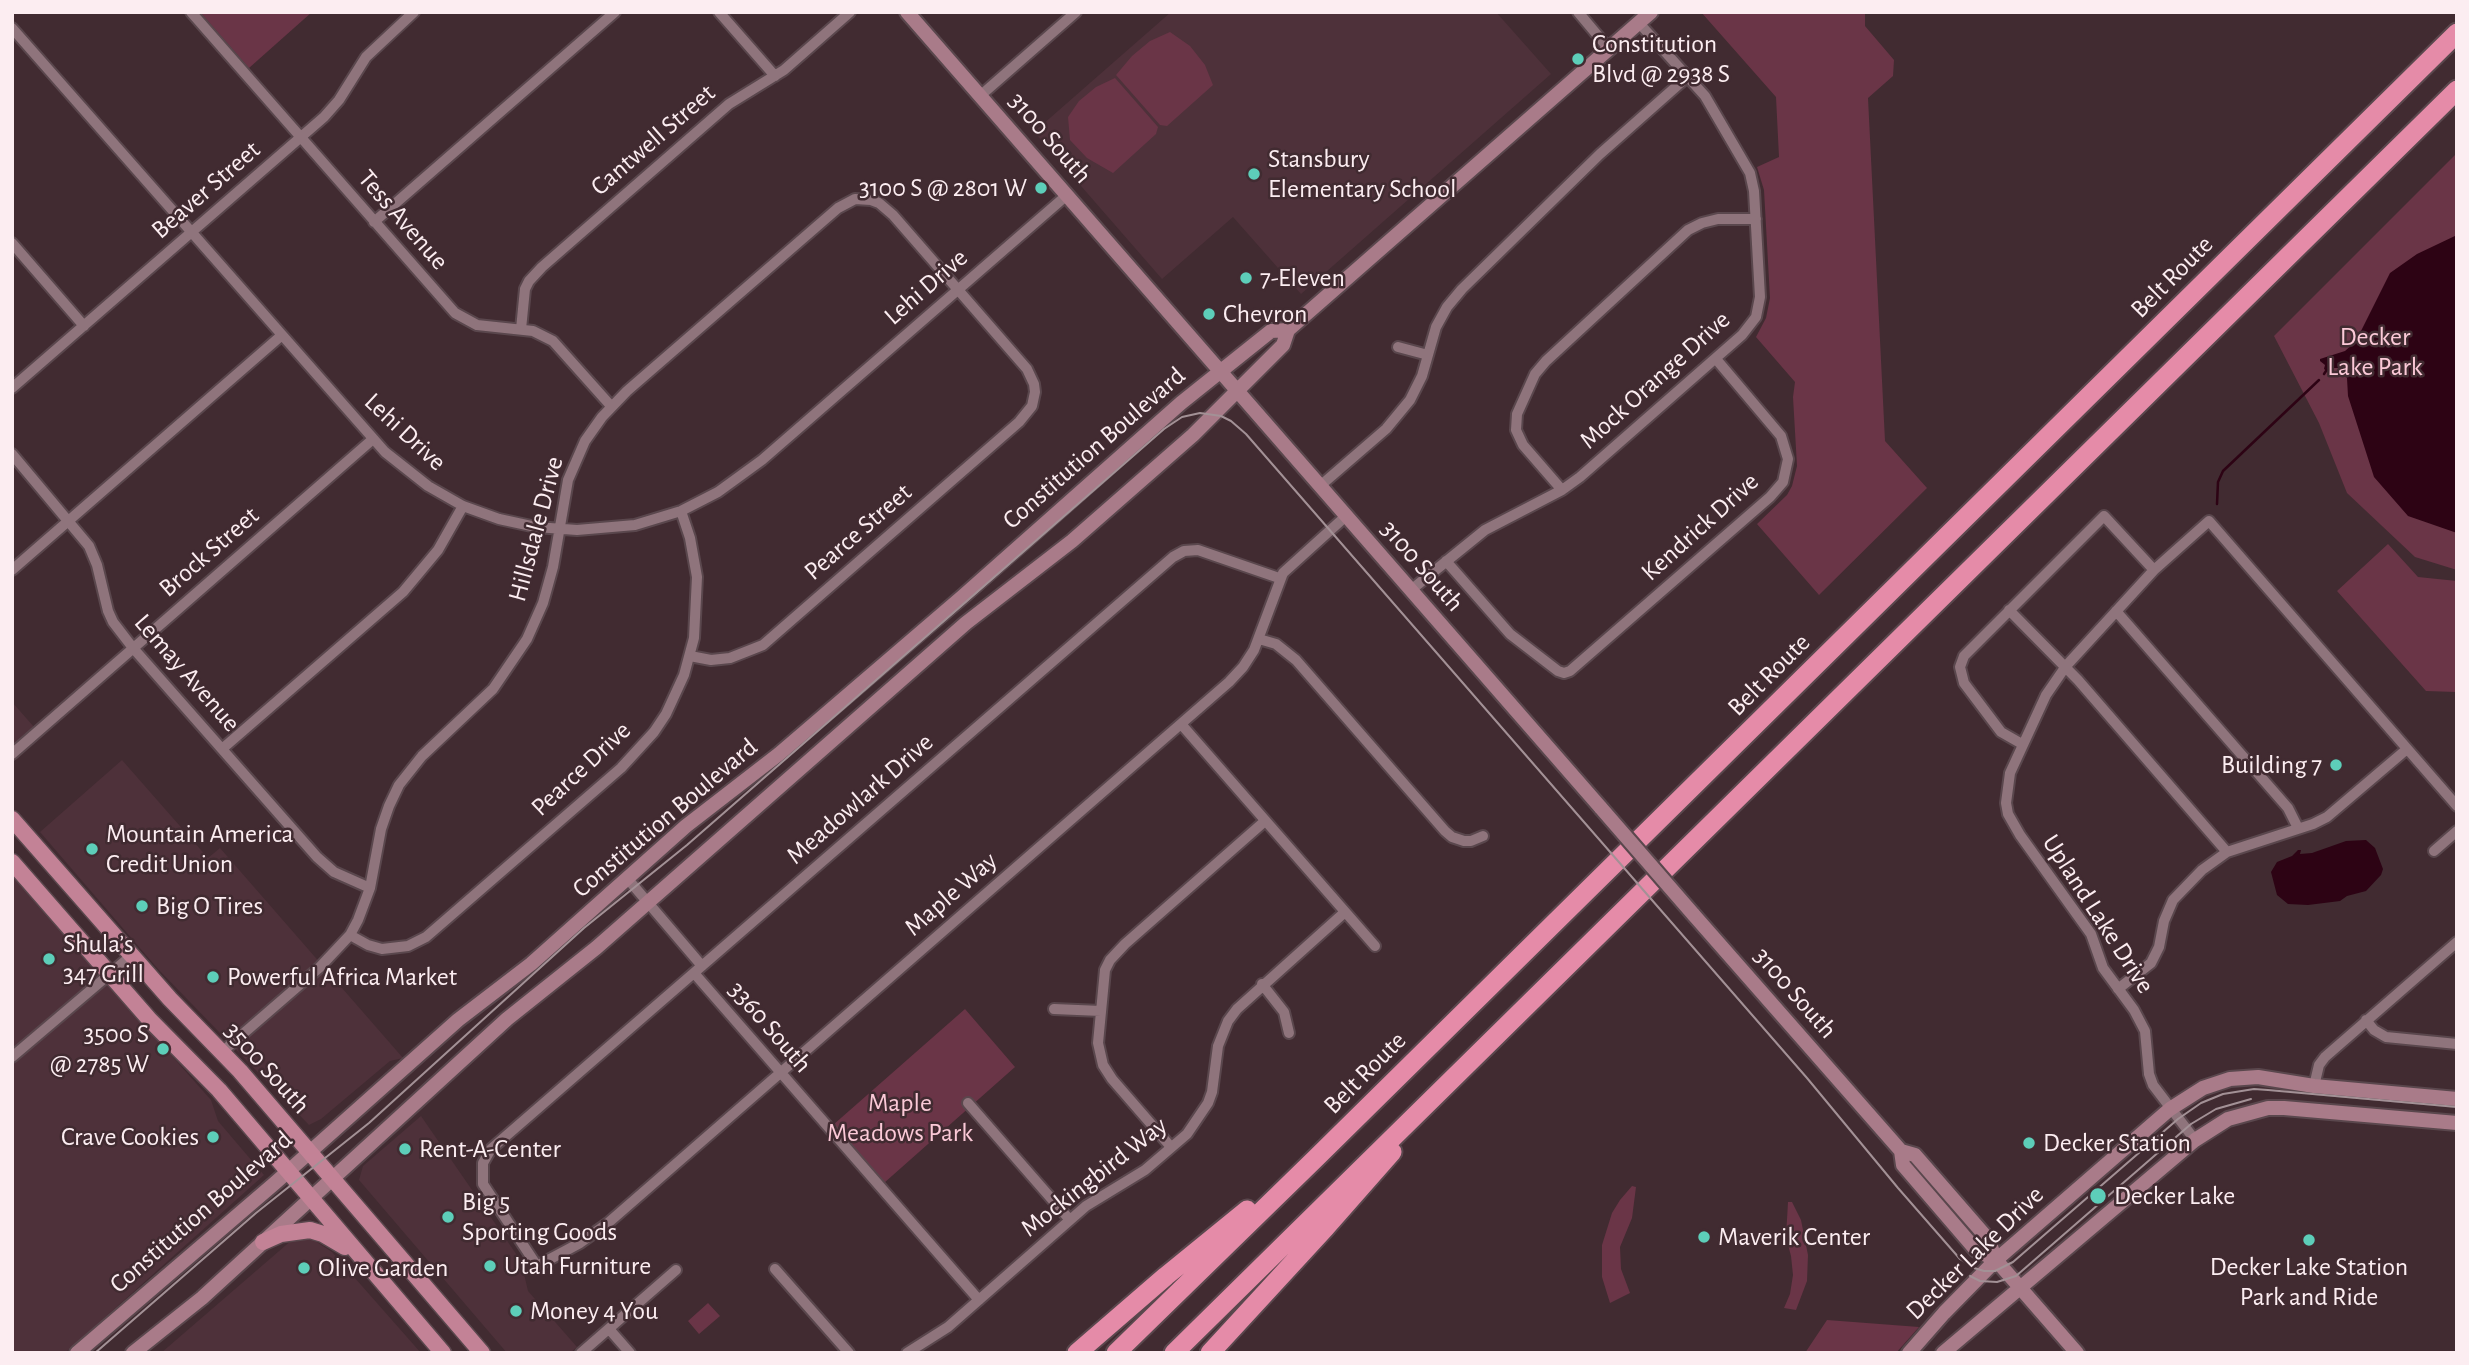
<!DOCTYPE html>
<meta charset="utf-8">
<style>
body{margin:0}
#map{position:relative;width:2469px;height:1365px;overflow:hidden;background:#412b31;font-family:"Alegreya Sans",sans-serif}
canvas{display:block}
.frame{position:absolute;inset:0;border:14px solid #fcedf1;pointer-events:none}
</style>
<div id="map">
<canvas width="2469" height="1365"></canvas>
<div class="frame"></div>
</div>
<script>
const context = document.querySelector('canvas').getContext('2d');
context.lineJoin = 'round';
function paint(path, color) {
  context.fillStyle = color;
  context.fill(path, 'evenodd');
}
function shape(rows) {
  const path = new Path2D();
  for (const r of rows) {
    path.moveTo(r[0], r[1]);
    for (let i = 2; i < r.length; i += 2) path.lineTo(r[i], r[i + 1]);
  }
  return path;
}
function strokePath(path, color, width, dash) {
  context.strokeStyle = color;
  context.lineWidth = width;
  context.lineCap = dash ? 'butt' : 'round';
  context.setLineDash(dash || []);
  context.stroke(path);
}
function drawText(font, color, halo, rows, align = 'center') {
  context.font = font + ' "Alegreya Sans",sans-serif';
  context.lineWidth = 5;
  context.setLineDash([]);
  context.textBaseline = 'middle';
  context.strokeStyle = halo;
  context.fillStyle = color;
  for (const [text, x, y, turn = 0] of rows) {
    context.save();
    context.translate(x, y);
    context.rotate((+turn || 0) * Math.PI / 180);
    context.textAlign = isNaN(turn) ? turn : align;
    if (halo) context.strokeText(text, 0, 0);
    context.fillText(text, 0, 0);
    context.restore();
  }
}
paint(shape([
 [1171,12,1496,12,1551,74,1301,294,1233,217,1162,279,1034,132],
 [12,702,42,736,12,763],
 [122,760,208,858,220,848,403,1058,390,1061,321,1119,309,1125,158,969,40,832],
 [12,876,211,1100,218,1121,264,1175,65,1353,12,1353],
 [421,1116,521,1261,528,1291,577,1347,570,1353,507,1353,359,1180,363,1166],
 [303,1233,332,1252,421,1353,161,1353,293,1239]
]), '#4e313a');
paint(shape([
 [200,12,312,12,249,68],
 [1701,12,1865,12,1865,26,1894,60,1893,76,1868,98,1885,441,1927,488,1819,595,1757,524,1787,495,1792,486,1797,466,1793,397,1795,382,1756,337,1766,318,1770,298,1764,190,1757,167,1779,157,1776,97],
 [1170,32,1190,46,1205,65,1213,85,1167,126,1160,125,1116,75,1132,56,1150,41],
 [1115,78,1158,127,1156,134,1113,173,1087,158,1070,140,1068,117,1079,101,1096,87],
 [2457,153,2457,570,2415,557,2347,493,2319,423,2274,336],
 [2388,544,2418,577,2457,581,2456,692,2426,691,2337,591],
 [965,1009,1015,1067,884,1183,833,1125],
 [1632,1186,1636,1187,1632,1218,1620,1247,1621,1269,1630,1293,1610,1303,1602,1277,1602,1245,1612,1213,1620,1200],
 [1788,1202,1792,1202,1801,1220,1808,1255,1807,1281,1796,1310,1784,1308,1790,1294,1793,1275,1791,1256,1786,1237],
 [708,1303,720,1316,699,1334,688,1321],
 [1827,1320,1919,1327,1896,1353,1805,1353]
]), '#6a3547');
paint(shape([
 [2457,235,2457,533,2408,516,2374,477,2348,396,2347,378,2341,368,2332,368,2328,372,2324,369,2325,365,2320,361,2320,359,2345,351,2356,341,2390,273,2417,254],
 [2366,840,2375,848,2383,869,2381,875,2366,891,2347,896,2340,901,2308,905,2288,904,2277,895,2271,872,2277,862,2292,856,2298,850,2301,850,2300,854,2312,853,2346,841]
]), '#2d0314');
strokePath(shape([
 [2324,374,2326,371],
 [2217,504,2218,482,2223,471,2319,380]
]), '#2d0314', 2.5);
const street = shape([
 [191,12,455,313,477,325,533,331,553,341,611,406],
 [719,12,775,76],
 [1578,12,1609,49],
 [12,28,385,452,428,486,463,506,499,519,536,527,577,530,635,525,681,511,718,492,762,460,1067,195],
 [980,96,1076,12],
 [374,222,615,12],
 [12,243,84,326],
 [521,329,525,289,529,281,542,267,729,104,784,70,850,12],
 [1398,347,1428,355],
 [12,388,324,117,339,100,366,57,414,12],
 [12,454,89,546,97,565,108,611,113,622,133,648,317,857,334,872,370,888],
 [1320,486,1386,429,1410,400,1422,376,1436,327,1447,307,1462,289,1600,154,1687,77],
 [1562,490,1523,445,1516,430,1517,414,1535,374,1546,361,1688,230,1702,223,1718,219,1756,219],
 [1446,561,1510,634,1558,671,1564,673,1570,671,1770,497,1783,482,1788,459,1781,436,1716,359],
 [12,570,282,335],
 [1279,578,1198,550,1184,551,1173,557,491,1149,483,1163,483,1184,537,1266,580,1243,608,1223,1229,682,1243,667,1254,650,1283,573,1346,516],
 [1411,590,1485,530,1562,490,1580,477,1742,335,1756,317,1760,297,1754,191,1750,173,1705,96,1639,23],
 [2009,610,2078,680,2227,852],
 [2116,611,2288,808,2298,828],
 [1259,639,1276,644,1296,660,1445,831,1452,837,1464,841,1471,841,1483,836],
 [1181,724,1375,946],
 [2022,744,2001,732,1964,683,1960,667,1964,656,2104,516,2154,570],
 [222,749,403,592,438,550,463,506],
 [12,754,373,439],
 [2434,851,2457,831],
 [627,878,702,966],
 [350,935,368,945,382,949,408,946,426,937,621,768,654,732,666,714,684,675,694,638,697,577,690,538,681,511],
 [694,973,979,1300],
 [1262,984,1284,1012,1289,1033],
 [2118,989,2151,963,2159,947,2164,921,2173,900,2202,870,2227,852,2313,824,2327,817,2407,749],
 [1054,1009,1101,1011],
 [2366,1020,2374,1030,2386,1037,2457,1044],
 [222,1052,319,968,350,935,358,920,370,888,381,829,389,806,399,785,422,756,493,689,527,639,543,603,553,567,568,480,585,441,602,417,627,391,838,208,855,199,871,200,879,203,893,215,1027,369,1034,384,1035,392,1032,406,1019,422,763,645,730,658,711,660,690,656],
 [12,1057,132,955],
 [2314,1086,2319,1065,2325,1057,2457,942],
 [968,1103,1070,1220],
 [2195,1140,2153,1085,2149,1074,2145,1031,2134,1010,2103,968,2091,934,2020,835,2008,814,2006,803,2010,773,2046,695,2066,666,2154,570,2209,521,2457,806],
 [1171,1147,1112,1079,1103,1065,1098,1043,1105,970,1110,960,1125,944,1265,821],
 [775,1269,849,1353],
 [609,1329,630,1353],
 [581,1353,676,1270],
 [907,1353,948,1327,1086,1206,1145,1170,1187,1134,1208,1103,1212,1092,1218,1046,1228,1021,1237,1009,1345,912]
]);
const secondary = shape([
 [907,12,1601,808],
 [1693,914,1901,1151,1903,1165,1976,1250,1996,1260,2077,1353],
 [1901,1151,1915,1155,1988,1239,1996,1260],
 [77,1353,275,1183,458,1020,531,964,686,826,779,754,962,597,1181,403,1271,331,1288,330],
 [133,1353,202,1298,507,1019,596,948,966,623,1072,541,1193,435,1283,345,1288,330,1651,12],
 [1909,1353,1944,1313,1996,1260,2170,1109,2203,1088,2230,1079,2258,1077,2314,1086,2457,1099],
 [1943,1353,2195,1140,2228,1119,2268,1108,2284,1108,2457,1123]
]);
const primary = shape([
 [12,819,170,999,240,1071,482,1353],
 [12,862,149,1019,219,1090,443,1353],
 [263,1242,281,1234,310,1230,323,1234,345,1247]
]);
const highway = shape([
 [1077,1353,1166,1276,1247,1210],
 [1116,1353,1315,1159,2457,33],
 [1174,1353,2457,90],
 [1210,1353,1326,1227,1392,1152]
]);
strokePath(street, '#5a474d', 14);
strokePath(secondary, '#5a474d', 18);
strokePath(primary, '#5a474d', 19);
strokePath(highway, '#5a474d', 23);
strokePath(street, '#8f747c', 10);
strokePath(secondary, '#a97b89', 14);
strokePath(primary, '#c38296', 16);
strokePath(highway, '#e58ba8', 19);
strokePath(shape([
 [1970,1276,1980,1281,1997,1282,2016,1276,2191,1124,2216,1109,2251,1099],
 [95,1353,256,1213,369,1123,584,928,687,845,1164,429,1182,417,1200,413,1221,416,1231,421,1246,434,1807,1078,1898,1188,1960,1259,1974,1268,1984,1271,1995,1271,2013,1262,2178,1119,2201,1103,2223,1094,2254,1089,2268,1090,2457,1107]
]), '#a39196', 2);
const secondaryBridge = shape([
 [1601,808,1693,914]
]);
strokePath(secondaryBridge, '#5a474d', 18, []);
strokePath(secondaryBridge, '#a97b89', 14);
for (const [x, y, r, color] of [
 [1578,59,7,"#5dceb9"],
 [1254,174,7,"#5dceb9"],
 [1041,188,7,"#5dceb9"],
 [1246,278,7,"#5dceb9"],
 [1209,314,7,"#5dceb9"],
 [2336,765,7,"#5dceb9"],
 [92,849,7,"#5dceb9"],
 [142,906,7,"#5dceb9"],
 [49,959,7,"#5dceb9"],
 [213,977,7,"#5dceb9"],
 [163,1049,7,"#5dceb9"],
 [213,1137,7,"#5dceb9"],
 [2029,1143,7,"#5dceb9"],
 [405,1149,7,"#5dceb9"],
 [2098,1196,9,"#5dceb9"],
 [448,1217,7,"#5dceb9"],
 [1704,1237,7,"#5dceb9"],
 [2309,1240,7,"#5dceb9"],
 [490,1266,7,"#5dceb9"],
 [304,1268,7,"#5dceb9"],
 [516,1311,7,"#5dceb9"]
]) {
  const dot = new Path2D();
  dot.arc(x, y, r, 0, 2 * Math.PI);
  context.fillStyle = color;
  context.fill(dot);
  strokePath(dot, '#412b31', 2.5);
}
drawText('26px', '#fcedf1', '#412b31', [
 ["Constitution",1592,44],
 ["Blvd @ 2938 S",1592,74],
 ["Stansbury",1268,159],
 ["Elementary School",1268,189],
 ["3100 S @ 2801 W",1027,188,"right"],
 ["7-Eleven",1260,278],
 ["Chevron",1223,314],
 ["Building 7",2322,765,"right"],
 ["Mountain America",106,834],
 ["Credit Union",106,864],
 ["Big O Tires",156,906],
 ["Shula’s",63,944],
 ["347 Grill",63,974],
 ["Powerful Africa Market",227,977],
 ["3500 S",149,1034,"right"],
 ["@ 2785 W",149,1064,"right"],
 ["Crave Cookies",199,1137,"right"],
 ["Decker Station",2043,1143],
 ["Rent-A-Center",419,1149],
 ["Decker Lake",2114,1196],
 ["Big 5",462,1202],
 ["Sporting Goods",462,1232],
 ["Maverik Center",1718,1237],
 ["Utah Furniture",504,1266],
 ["Decker Lake Station",2309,1267,"center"],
 ["Park and Ride",2309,1297,"center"],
 ["Olive Garden",318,1268],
 ["Money 4 You",530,1311]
], 'left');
drawText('26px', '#fcedf1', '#412b31', [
 ["3100 South",1050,138,49],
 ["Cantwell Street",653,140,-41],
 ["Beaver Street",206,190,-41],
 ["Tess Avenue",403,220,49],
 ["Belt Route",2172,277,-45],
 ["Lehi Drive",926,287,-41],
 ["Mock Orange Drive",1655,380,-42],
 ["Lehi Drive",405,432,43],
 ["Constitution Boulevard",1094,448,-41],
 ["Kendrick Drive",1700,527,-42],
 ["Hillsdale Drive",536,529,-75],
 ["Pearce Street",858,532,-41],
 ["Brock Street",209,552,-41],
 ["3100 South",1422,566,49],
 ["Lemay Avenue",187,673,49],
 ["Belt Route",1769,675,-45],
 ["Pearce Drive",581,769,-43],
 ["Meadowlark Drive",860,799,-41],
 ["Constitution Boulevard",665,818,-40],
 ["Maple Way",951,894,-41],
 ["Upland Lake Drive",2098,914,57],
 ["3100 South",1795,993,49],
 ["3360 South",770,1027,49],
 ["3500 South",267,1068,48],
 ["Belt Route",1365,1073,-45],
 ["Mockingbird Way",1094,1177,-38],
 ["Constitution Boulevard",201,1212,-41],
 ["Decker Lake Drive",1975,1253,-44]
]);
drawText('26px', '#fbc9d7', '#412b31', [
 ["Decker",2375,337],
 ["Lake Park",2375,367],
 ["Maple",900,1103],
 ["Meadows Park",900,1133]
]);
</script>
